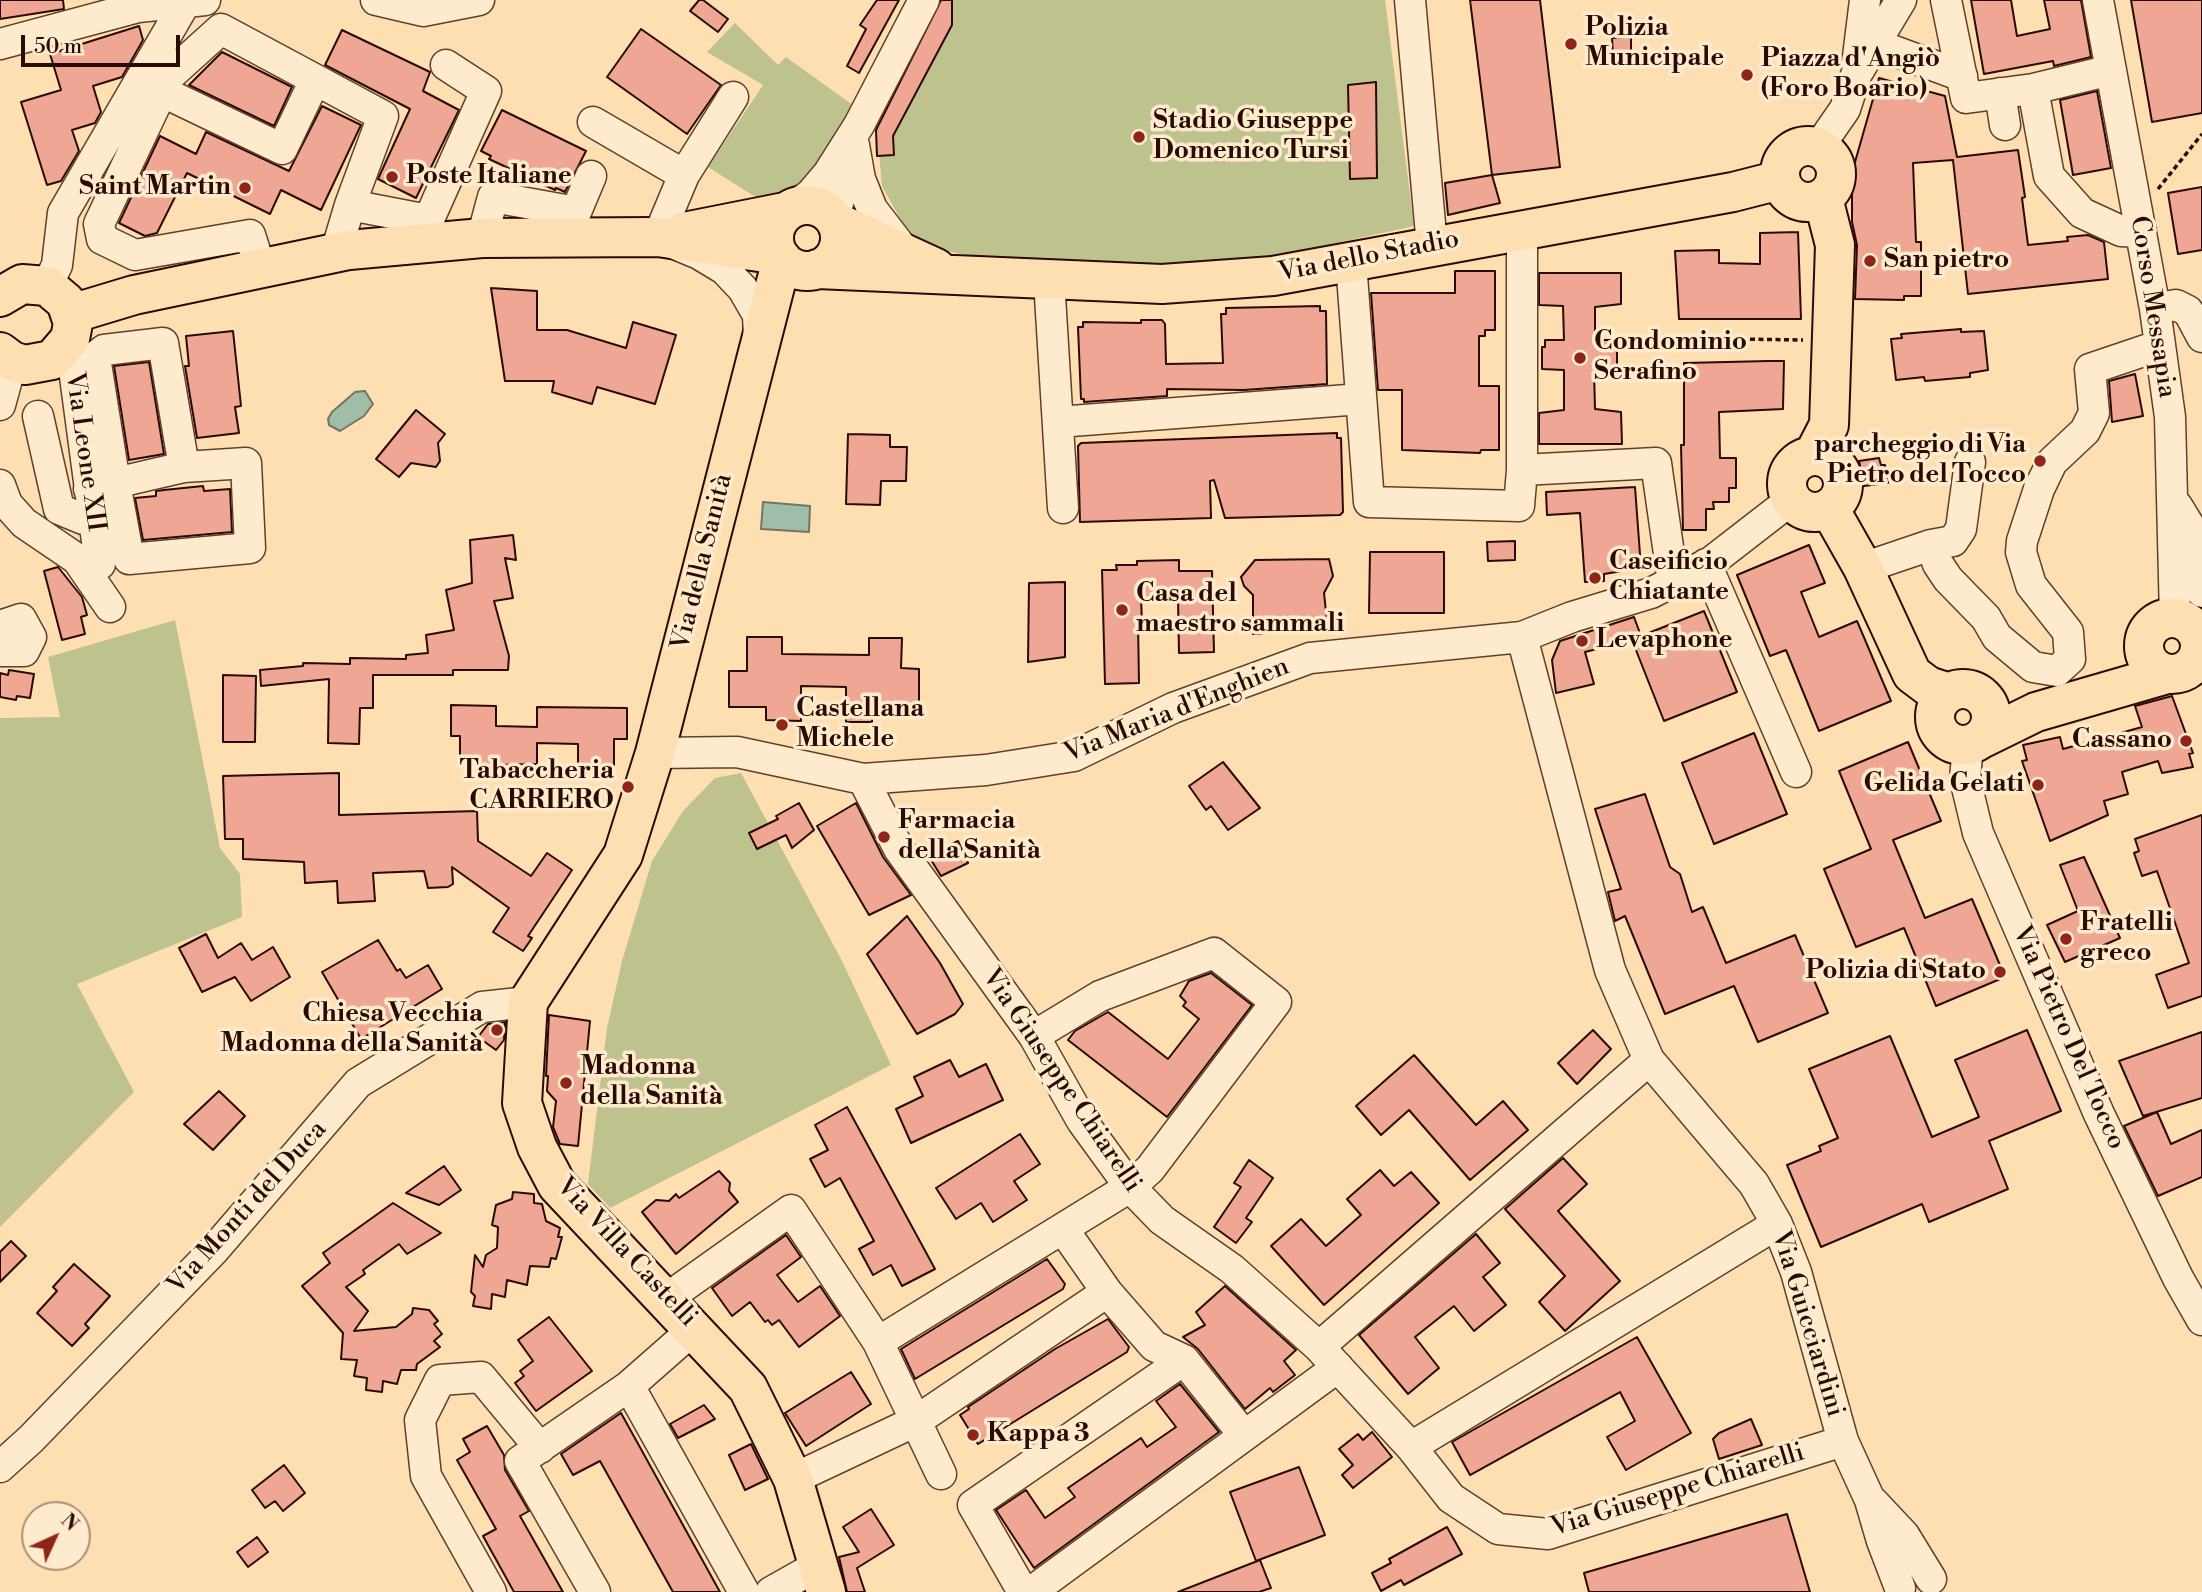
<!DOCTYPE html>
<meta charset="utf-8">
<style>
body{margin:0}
#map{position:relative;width:2202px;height:1592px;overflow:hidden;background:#fedfb2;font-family:"Libre Bodoni",serif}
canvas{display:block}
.north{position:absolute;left:21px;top:1501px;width:70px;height:70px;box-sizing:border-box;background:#feeacd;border:2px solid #a9917b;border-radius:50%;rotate:45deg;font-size:19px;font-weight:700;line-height:28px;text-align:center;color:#2a0b00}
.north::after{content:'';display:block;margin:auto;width:24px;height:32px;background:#8f2418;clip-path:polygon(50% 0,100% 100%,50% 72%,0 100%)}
.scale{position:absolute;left:21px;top:35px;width:159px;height:32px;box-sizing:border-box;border:4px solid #2a0b00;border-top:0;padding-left:9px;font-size:21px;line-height:24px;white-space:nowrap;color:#2a0b00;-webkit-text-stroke:5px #feeacd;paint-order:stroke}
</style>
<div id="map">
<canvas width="2202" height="1592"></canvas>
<div class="north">N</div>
<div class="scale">50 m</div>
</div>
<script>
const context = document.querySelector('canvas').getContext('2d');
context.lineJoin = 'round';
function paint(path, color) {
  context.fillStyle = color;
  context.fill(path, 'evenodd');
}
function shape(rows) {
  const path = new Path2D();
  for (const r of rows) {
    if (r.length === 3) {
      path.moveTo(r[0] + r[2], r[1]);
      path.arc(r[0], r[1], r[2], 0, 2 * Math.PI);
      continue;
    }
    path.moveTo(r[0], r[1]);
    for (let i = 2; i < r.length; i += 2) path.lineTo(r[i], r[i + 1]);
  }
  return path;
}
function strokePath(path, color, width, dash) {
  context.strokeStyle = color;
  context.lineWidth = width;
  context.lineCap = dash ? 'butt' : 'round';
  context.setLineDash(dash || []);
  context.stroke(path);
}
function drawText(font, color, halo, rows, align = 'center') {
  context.font = font + ' "Libre Bodoni",serif';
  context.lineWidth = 7;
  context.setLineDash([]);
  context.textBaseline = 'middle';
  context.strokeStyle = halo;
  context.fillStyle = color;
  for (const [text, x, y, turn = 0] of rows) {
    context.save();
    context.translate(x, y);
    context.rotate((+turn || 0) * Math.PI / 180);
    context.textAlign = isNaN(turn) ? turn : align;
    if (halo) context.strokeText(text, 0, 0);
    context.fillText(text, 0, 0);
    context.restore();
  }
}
paint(shape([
 [937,0,1385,0,1414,226,1232,266,999,261,925,247,908,233,882,186,876,118],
 [735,23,778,65,786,57,857,108,816,174,774,198,757,198,708,167,763,85,707,52],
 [175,620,220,848,240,874,242,917,77,984,134,1092,0,1227,0,718,60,717,48,657],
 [741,773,841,959,891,1065,610,1208,588,1184,607,1028,622,961,652,861,683,811,715,778]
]), '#bdc28f');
const water = shape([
 [365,391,373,404,364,416,340,431,329,425,328,419,332,412,355,392,365,391],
 [763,502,810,506,809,532,761,529,763,502]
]);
paint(water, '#a0bda9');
strokePath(water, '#717665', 2);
const building = shape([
 [0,0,63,0,64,9,0,19,0,0],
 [699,0,703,0,728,19,718,32,690,11,699,0],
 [877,0,899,0,859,73,847,66,866,29,860,25,877,0],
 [941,0,952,0,952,25,893,136,894,155,877,156,876,130,941,0],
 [1470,0,1540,0,1560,167,1492,175,1470,0],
 [1971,0,2011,0,2017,36,2050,29,2044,0,2081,0,2091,57,2054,66,2053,61,1984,74,1971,0],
 [2131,0,2202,0,2202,113,2152,122,2131,0],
 [139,26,143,40,122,77,93,86,101,112,95,123,72,130,79,151,61,181,47,185,21,102,61,90,50,54,139,26],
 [641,29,721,85,687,134,607,77,641,29],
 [342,30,430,72,423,91,459,110,416,198,378,179,410,109,325,65,342,30],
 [1631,37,1631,55,1613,56,1612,38,1631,37],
 [222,52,292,87,274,126,189,85,222,52],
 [1879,78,1945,96,1957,157,2018,150,2025,197,2022,198,2028,245,2068,241,2067,237,2088,235,2104,242,2108,279,1968,294,1953,160,1913,163,1916,242,1921,242,1921,296,1904,296,1904,300,1855,299,1857,245,1852,222,1852,162,1855,162,1879,78],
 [1376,82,1377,178,1350,179,1348,85,1376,82],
 [2097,91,2111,168,2073,175,2060,100,2097,91],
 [322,106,361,125,321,210,281,190,270,214,187,173,157,233,145,236,119,223,160,136,196,154,206,132,289,171,322,106],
 [502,110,586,151,565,192,556,188,555,190,489,159,491,156,481,151,502,110],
 [1492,175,1500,203,1448,215,1445,183,1492,175],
 [2202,187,2202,250,2178,254,2168,193,2202,187],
 [1798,232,1801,319,1679,319,1675,251,1719,250,1719,263,1760,264,1760,233,1798,232],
 [1455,271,1495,271,1495,330,1485,330,1485,336,1479,336,1479,386,1499,386,1499,450,1481,450,1480,453,1402,450,1402,390,1378,390,1371,293,1455,293,1455,271],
 [1539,273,1621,273,1621,304,1595,307,1595,340,1614,340,1614,346,1617,346,1617,369,1594,370,1595,409,1621,412,1622,444,1539,444,1539,413,1564,410,1564,370,1542,369,1542,347,1545,347,1545,340,1564,340,1563,306,1539,305,1539,273],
 [491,288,537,291,537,330,567,330,626,348,633,322,676,335,655,404,597,387,592,404,552,392,554,381,505,381,491,288],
 [1320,306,1320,311,1326,311,1327,384,1244,390,1167,389,1167,396,1084,402,1084,399,1081,399,1078,327,1083,327,1083,322,1141,323,1141,320,1162,320,1165,324,1166,364,1223,363,1221,314,1226,314,1226,308,1320,306],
 [1961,329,1961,332,1984,331,1988,370,1970,373,1970,377,1925,381,1924,377,1896,380,1891,339,1902,338,1901,334,1961,329],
 [233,331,241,406,235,407,239,433,197,438,185,366,189,366,186,336,233,331],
 [1769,361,1784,361,1783,409,1719,412,1720,458,1736,458,1736,488,1729,488,1729,502,1713,502,1714,509,1706,509,1706,530,1683,530,1681,445,1684,445,1684,363,1769,361],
 [149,362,164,454,129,460,114,366,149,362],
 [2135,374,2143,416,2112,422,2109,381,2135,374],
 [416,410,445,434,438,443,440,461,436,467,411,463,399,477,376,459,416,410],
 [1337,433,1337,438,1341,438,1343,512,1340,515,1225,518,1214,480,1210,481,1211,518,1080,522,1078,446,1081,443,1337,433],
 [848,434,890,435,890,447,907,447,906,481,881,481,880,505,846,504,848,434],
 [1879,458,1881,465,1885,465,1888,483,1864,486,1859,461,1879,458],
 [203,486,204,491,230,489,232,532,143,540,135,498,156,496,156,491,164,490,203,486],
 [1635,487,1641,568,1604,574,1604,581,1585,582,1580,513,1547,515,1546,492,1635,487],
 [513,535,516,560,505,558,513,598,494,601,509,656,508,670,453,670,453,675,373,675,373,708,360,708,359,744,328,743,329,679,261,686,260,670,303,666,303,663,350,664,350,658,406,659,406,655,428,653,426,635,454,630,446,590,472,583,470,540,513,535],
 [1515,541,1515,560,1488,561,1487,542,1515,541],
 [1809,545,1825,583,1801,592,1819,637,1857,621,1891,701,1819,731,1786,650,1770,656,1737,575,1809,545],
 [1370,552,1444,552,1444,613,1369,613,1370,552],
 [1329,559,1333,576,1324,593,1327,621,1324,625,1313,630,1298,626,1281,632,1253,634,1253,595,1244,586,1241,577,1255,560,1329,559],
 [1179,560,1179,571,1212,571,1214,652,1179,653,1178,597,1141,598,1142,623,1138,623,1139,683,1105,684,1102,570,1117,570,1116,565,1137,565,1137,561,1179,560],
 [58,567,82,597,87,615,81,617,85,634,62,640,44,571,58,567],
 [1065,582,1065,657,1028,662,1029,583,1065,582],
 [1704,611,1737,692,1664,721,1632,640,1585,652,1594,684,1556,693,1552,660,1560,641,1634,617,1641,636,1704,611],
 [747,637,782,637,782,654,869,655,869,638,902,638,901,668,919,669,919,707,893,706,893,710,880,710,880,716,872,716,872,722,846,722,846,687,801,686,801,721,766,720,766,707,729,707,729,671,747,671,747,637],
 [9,670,34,674,30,698,17,696,16,700,0,697,0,673,8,675,9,670],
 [223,675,256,676,255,742,223,742,223,675],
 [2172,696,2193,753,2189,754,2193,767,2162,773,2158,761,2122,772,2128,794,2104,801,2108,815,2050,841,2022,761,2027,760,2023,745,2060,737,2063,749,2142,727,2135,706,2172,696],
 [451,705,496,706,496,726,537,727,537,707,627,708,627,739,614,739,614,771,578,771,578,744,537,743,537,764,460,766,460,736,451,736,451,705],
 [1754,733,1787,814,1714,844,1682,763,1754,733],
 [1908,742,1941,821,1893,840,1925,918,1972,899,2005,977,1936,1006,1904,928,1856,947,1824,869,1871,849,1839,771,1908,742],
 [1223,762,1260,808,1228,830,1211,806,1206,810,1189,786,1223,762],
 [339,773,339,815,477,811,478,841,531,876,547,853,572,870,528,936,532,938,523,951,493,932,509,908,452,867,453,884,448,887,428,888,424,871,373,873,375,901,338,903,337,881,305,883,304,862,243,859,243,839,225,839,223,776,339,773],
 [1645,794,1670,867,1680,874,1692,912,1703,907,1726,963,1795,935,1828,1013,1758,1042,1734,986,1665,1014,1625,916,1615,921,1608,892,1621,889,1595,809,1645,794],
 [799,803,814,830,792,848,786,835,757,849,749,833,778,819,776,816,799,803],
 [856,803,883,857,911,895,869,915,817,826,856,803],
 [2202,815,2202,996,2168,1008,2156,975,2189,963,2157,871,2142,876,2134,853,2139,851,2135,839,2202,815],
 [958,841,968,863,941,876,928,855,958,841],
 [2084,857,2120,938,2065,962,2047,925,2078,911,2060,865,2084,857],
 [907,916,940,963,963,1004,955,1014,917,1034,867,954,907,916],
 [206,934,218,958,241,943,252,960,273,947,290,977,251,1001,235,977,202,992,179,948,206,934],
 [378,940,397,971,400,969,406,978,428,965,442,989,361,1039,322,972,378,940],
 [1211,973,1252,1005,1167,1117,1068,1040,1075,1031,1108,1012,1168,1059,1199,1019,1183,1006,1186,1002,1180,996,1189,981,1211,973],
 [549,1015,590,1021,578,1146,560,1144,553,1127,556,1101,547,1091,548,1076,546,1076,549,1015],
 [505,1022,504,1040,496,1050,478,1037,488,1024,505,1022],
 [1593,1030,1611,1049,1577,1084,1558,1063,1593,1030],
 [2027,1030,2061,1111,1989,1141,2008,1189,1929,1222,1922,1204,1821,1247,1787,1165,1821,1151,1819,1146,1838,1138,1809,1069,1890,1036,1932,1137,1979,1117,1955,1060,2027,1030],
 [2202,1032,2202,1098,2143,1116,2119,1061,2202,1032],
 [1414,1055,1476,1125,1503,1101,1528,1130,1470,1180,1409,1110,1381,1135,1356,1106,1414,1055],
 [950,1060,959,1077,986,1064,1003,1100,911,1143,896,1109,923,1096,914,1077,950,1060],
 [219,1091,245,1116,213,1150,184,1124,219,1091],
 [847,1107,935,1269,902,1286,891,1265,873,1275,859,1249,874,1241,840,1178,825,1187,810,1159,828,1150,815,1125,847,1107],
 [2157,1112,2171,1144,2202,1130,2202,1177,2158,1196,2124,1126,2157,1112],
 [1020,1134,1040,1164,1014,1181,1027,1200,993,1222,981,1203,956,1219,936,1188,1020,1134],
 [1563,1158,1587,1184,1558,1211,1620,1281,1565,1331,1539,1302,1565,1276,1505,1209,1563,1158],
 [1249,1160,1273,1178,1246,1218,1252,1222,1236,1243,1214,1227,1241,1187,1234,1183,1249,1160],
 [444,1166,461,1190,439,1205,406,1193,444,1166],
 [1380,1170,1394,1186,1411,1172,1439,1203,1324,1305,1271,1246,1301,1219,1326,1246,1361,1215,1347,1199,1380,1170],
 [719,1171,730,1183,729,1191,738,1202,676,1254,642,1212,656,1200,669,1201,676,1194,679,1198,719,1171],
 [513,1192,534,1194,534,1203,542,1204,546,1221,560,1228,558,1237,562,1237,556,1259,551,1258,549,1267,530,1266,527,1285,507,1280,505,1297,492,1294,491,1309,473,1306,475,1296,471,1292,475,1255,483,1267,486,1255,497,1248,498,1227,492,1225,496,1205,512,1199,513,1192],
 [393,1203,441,1233,407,1254,399,1244,363,1270,365,1274,346,1287,368,1311,354,1331,396,1327,412,1314,413,1308,429,1310,438,1321,434,1324,442,1334,434,1341,440,1347,417,1364,416,1370,401,1370,397,1384,383,1381,382,1392,366,1390,367,1378,354,1376,357,1360,341,1359,343,1333,302,1286,330,1263,323,1253,393,1203],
 [1476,1234,1500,1263,1483,1277,1506,1305,1474,1331,1454,1306,1415,1337,1439,1368,1408,1394,1359,1335,1476,1234],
 [786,1235,801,1257,777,1275,798,1302,820,1286,840,1316,799,1347,779,1320,772,1325,768,1320,765,1322,750,1302,732,1316,712,1288,786,1235],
 [11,1241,26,1256,0,1282,0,1252,11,1241],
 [1047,1259,1065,1284,1063,1289,915,1379,901,1349,1047,1259],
 [74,1264,110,1296,85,1324,89,1328,72,1346,37,1313,57,1291,53,1287,74,1264],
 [1225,1286,1296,1350,1284,1361,1295,1375,1273,1392,1270,1388,1245,1409,1198,1349,1183,1337,1205,1325,1196,1312,1225,1286],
 [549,1317,592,1371,536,1411,515,1383,524,1376,520,1371,533,1361,518,1340,549,1317],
 [1108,1319,1129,1347,1127,1352,978,1444,960,1415,969,1409,968,1407,1055,1349,1108,1319],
 [1637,1337,1691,1433,1626,1470,1607,1437,1635,1421,1620,1392,1470,1475,1452,1442,1637,1337],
 [851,1372,871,1404,806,1446,785,1413,851,1372],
 [1180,1384,1219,1432,1034,1568,996,1510,1026,1490,1045,1518,1075,1497,1068,1488,1141,1438,1147,1447,1176,1427,1156,1401,1180,1384],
 [704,1405,715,1419,678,1438,670,1424,704,1405],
 [621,1413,720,1592,673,1592,600,1461,573,1475,561,1454,621,1413],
 [1751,1419,1762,1445,1719,1459,1713,1439,1719,1433,1751,1419],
 [487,1426,504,1455,505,1470,529,1511,520,1516,563,1592,514,1592,483,1536,496,1529,457,1460,470,1452,463,1439,487,1426],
 [1372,1432,1392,1457,1353,1488,1342,1475,1353,1465,1339,1449,1358,1434,1363,1440,1372,1432],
 [751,1444,768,1479,745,1490,729,1455,751,1444],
 [284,1465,305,1493,283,1511,275,1501,265,1508,252,1490,284,1465],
 [1299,1467,1325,1535,1256,1561,1230,1492,1299,1467],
 [871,1509,894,1545,857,1568,865,1592,847,1592,839,1557,859,1552,843,1527,871,1509],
 [1787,1514,1810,1592,1589,1592,1584,1573,1787,1514],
 [1447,1527,1462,1554,1404,1585,1401,1580,1381,1591,1372,1573,1391,1563,1389,1559,1447,1527],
 [257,1537,268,1552,248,1567,237,1552,257,1537],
 [1260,1560,1271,1588,1259,1592,1178,1592,1260,1560]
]);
paint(building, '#efa694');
strokePath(building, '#2a0b00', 2);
const minor = shape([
 [376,0,423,11,479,0],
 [1410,0,1432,246],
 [1946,0,1966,98,2033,89,2111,70],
 [2098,0,2155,309,2170,417,2175,618],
 [0,44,138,7,205,0],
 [1875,44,1962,76],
 [1857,65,1865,0],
 [2033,89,2049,176,2082,213,2121,231,2141,232],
 [161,91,282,149,315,80],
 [2000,93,2005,125],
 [593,122,684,175,658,237,699,254,724,269,743,289,758,315,759,340],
 [854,145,860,179,872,209,905,252],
 [1818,148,1845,109,1856,75,1901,0],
 [684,175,733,97],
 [350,205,428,220],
 [792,208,811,194,828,174,859,125,924,0],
 [834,218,852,152],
 [1522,229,1522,470,1656,463,1673,582],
 [482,238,493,197,576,212,591,176],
 [418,244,486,91,446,65],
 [1351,262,1369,502,1519,506,1522,470],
 [260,267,250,235,135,255,102,239,99,224,169,76,221,29,383,116,350,205,336,252],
 [1049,280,1063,508],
 [47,286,57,265,63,213,185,3],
 [2155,309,2176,305,2188,311,2202,337],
 [70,339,100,564],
 [0,405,12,361],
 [38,416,59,509,83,519,93,518],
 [1058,422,1361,399],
 [0,485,7,504,24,523,77,559,110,607],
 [89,489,115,483,184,467,163,343,104,350,95,357,115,483,129,559,250,548,246,463,184,467],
 [2177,506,2190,527,2202,592],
 [1931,545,1953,541,1961,529,1970,462],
 [1706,564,1796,772],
 [1863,568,1931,545,1938,564,1948,579,1986,618,1997,637,2033,667,2057,671,2070,659,2068,632,2031,585,2021,552,2022,541,2039,489,2052,462,2085,431,2094,413,2090,369,2158,346],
 [0,626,21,619,31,637,24,651,0,651],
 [1522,637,1610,970,1649,1060,1754,1184,1777,1224,1796,1272,1843,1441,1870,1500,1882,1541,1900,1588],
 [2199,637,2202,627],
 [1968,745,1965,779,1978,833,2099,1114,2178,1278,2202,1320],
 [655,753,737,752,863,779,986,770,1074,756,1173,708,1310,658,1522,637,1572,617,1651,593,1711,562,1791,500],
 [863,779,899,849,1034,1036,1082,1121,1130,1187,1162,1220,1232,1269,1319,1347,1411,1447,1451,1498,1498,1529,1548,1534,1843,1441],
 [1063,1229,1107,1292,1154,1346,1184,1360,1243,1434],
 [666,1299,791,1210,878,1342,941,1474],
 [878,1342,1130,1187,1150,1169,1276,1002,1214,953,1100,996,1034,1036],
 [1319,1347,1649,1060],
 [629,1386,744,1592],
 [1411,1447,1777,1224],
 [0,1467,31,1439,214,1250,358,1083,482,1007,528,1002],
 [793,1479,916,1421,1107,1292],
 [1873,1502,1904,1535,1931,1579],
 [491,1592,426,1476,420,1420,440,1380,481,1377,540,1448],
 [595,1592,520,1461,629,1386,695,1328],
 [771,1592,817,1566],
 [1023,1592,973,1505,1184,1360],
 [1031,1592,1338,1367]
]);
const major = shape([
 [1808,174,28],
 [807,238,33],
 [836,222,936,268],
 [684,232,785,212],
 [782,259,655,753,623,855,528,1002,522,1103,537,1147,557,1185,748,1388,793,1479,826,1592],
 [817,269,1162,284,1273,276,1733,192,1780,180],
 [0,297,22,284,47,286,66,302,73,323,70,339,52,360,25,365,12,361,0,352],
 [71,314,134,295,349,250,482,238,658,237,779,255],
 [1815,484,28],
 [1813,456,1829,425,1835,245,1823,198],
 [1829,508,1863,568,1912,674,1928,686,1949,693],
 [2172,646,28],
 [1963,717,28],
 [1977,741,2036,712,2167,674]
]);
strokePath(minor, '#5f402c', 33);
strokePath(major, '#2a0b00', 42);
strokePath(shape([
 [2158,189,2202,134],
 [1665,338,1803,340]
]), '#2a0b00', 3.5, [5, 3.5]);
strokePath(minor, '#feeacd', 30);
strokePath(major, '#fedfb2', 38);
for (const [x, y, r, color] of [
 [1571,44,7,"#8f2418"],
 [1747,75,7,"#8f2418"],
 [1139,137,7,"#8f2418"],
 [392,177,7,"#8f2418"],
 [245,188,7,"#8f2418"],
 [1870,261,7,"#8f2418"],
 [1580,358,7,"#8f2418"],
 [2040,461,7,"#8f2418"],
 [1595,578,7,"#8f2418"],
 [1122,610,7,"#8f2418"],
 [1582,641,7,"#8f2418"],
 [782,725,7,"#8f2418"],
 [2186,741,7,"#8f2418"],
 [2038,785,7,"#8f2418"],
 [628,787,7,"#8f2418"],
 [884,837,7,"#8f2418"],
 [2066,939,7,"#8f2418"],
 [2000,972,7,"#8f2418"],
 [497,1030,7,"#8f2418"],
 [566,1083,7,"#8f2418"],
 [973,1435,7,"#8f2418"]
]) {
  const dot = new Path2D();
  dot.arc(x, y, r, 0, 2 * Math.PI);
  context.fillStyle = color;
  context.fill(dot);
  strokePath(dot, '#feeacd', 2.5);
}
drawText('bold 26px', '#2a0b00', '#feeacd', [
 ["Polizia",1585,29],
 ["Municipale",1585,59],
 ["Piazza d'Angiò",1761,60],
 ["(Foro Boario)",1761,90],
 ["Stadio Giuseppe",1153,122],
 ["Domenico Tursi",1153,152],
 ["Poste Italiane",406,177],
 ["Saint Martin",231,188,"right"],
 ["San pietro",1884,261],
 ["Condominio",1594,343],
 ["Serafino",1594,373],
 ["parcheggio di Via",2026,446,"right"],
 ["Pietro del Tocco",2026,476,"right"],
 ["Caseificio",1609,563],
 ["Chiatante",1609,593],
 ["Casa del",1136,595],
 ["maestro sammali",1136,625],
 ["Levaphone",1596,641],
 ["Castellana",796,710],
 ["Michele",796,740],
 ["Cassano",2172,741,"right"],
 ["Tabaccheria",614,772,"right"],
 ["CARRIERO",614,802,"right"],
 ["Gelida Gelati",2024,785,"right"],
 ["Farmacia",898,822],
 ["della Sanità",898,852],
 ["Fratelli",2080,924],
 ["greco",2080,954],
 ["Polizia di Stato",1986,972,"right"],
 ["Chiesa Vecchia",483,1015,"right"],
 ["Madonna della Sanità",483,1045,"right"],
 ["Madonna",580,1068],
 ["della Sanità",580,1098],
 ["Kappa 3",987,1435]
], 'left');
drawText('26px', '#2a0b00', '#feeacd', [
 ["Via dello Stadio",1369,257,-11],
 ["Corso Messapia",2152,307,81],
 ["Via Leone XII",84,452,82],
 ["Via della Sanità",703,562,-76],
 ["Via Maria d'Enghien",1177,711,-22],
 ["Via Pietro Del Tocco",2068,1038,66],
 ["Via Giuseppe Chiarelli",1061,1081,56],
 ["Via Monti del Duca",248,1208,-48],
 ["Via Villa Castelli",626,1253,47],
 ["Via Guicciardini",1807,1324,73],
 ["Via Giuseppe Chiarelli",1678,1491,-17]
]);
</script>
